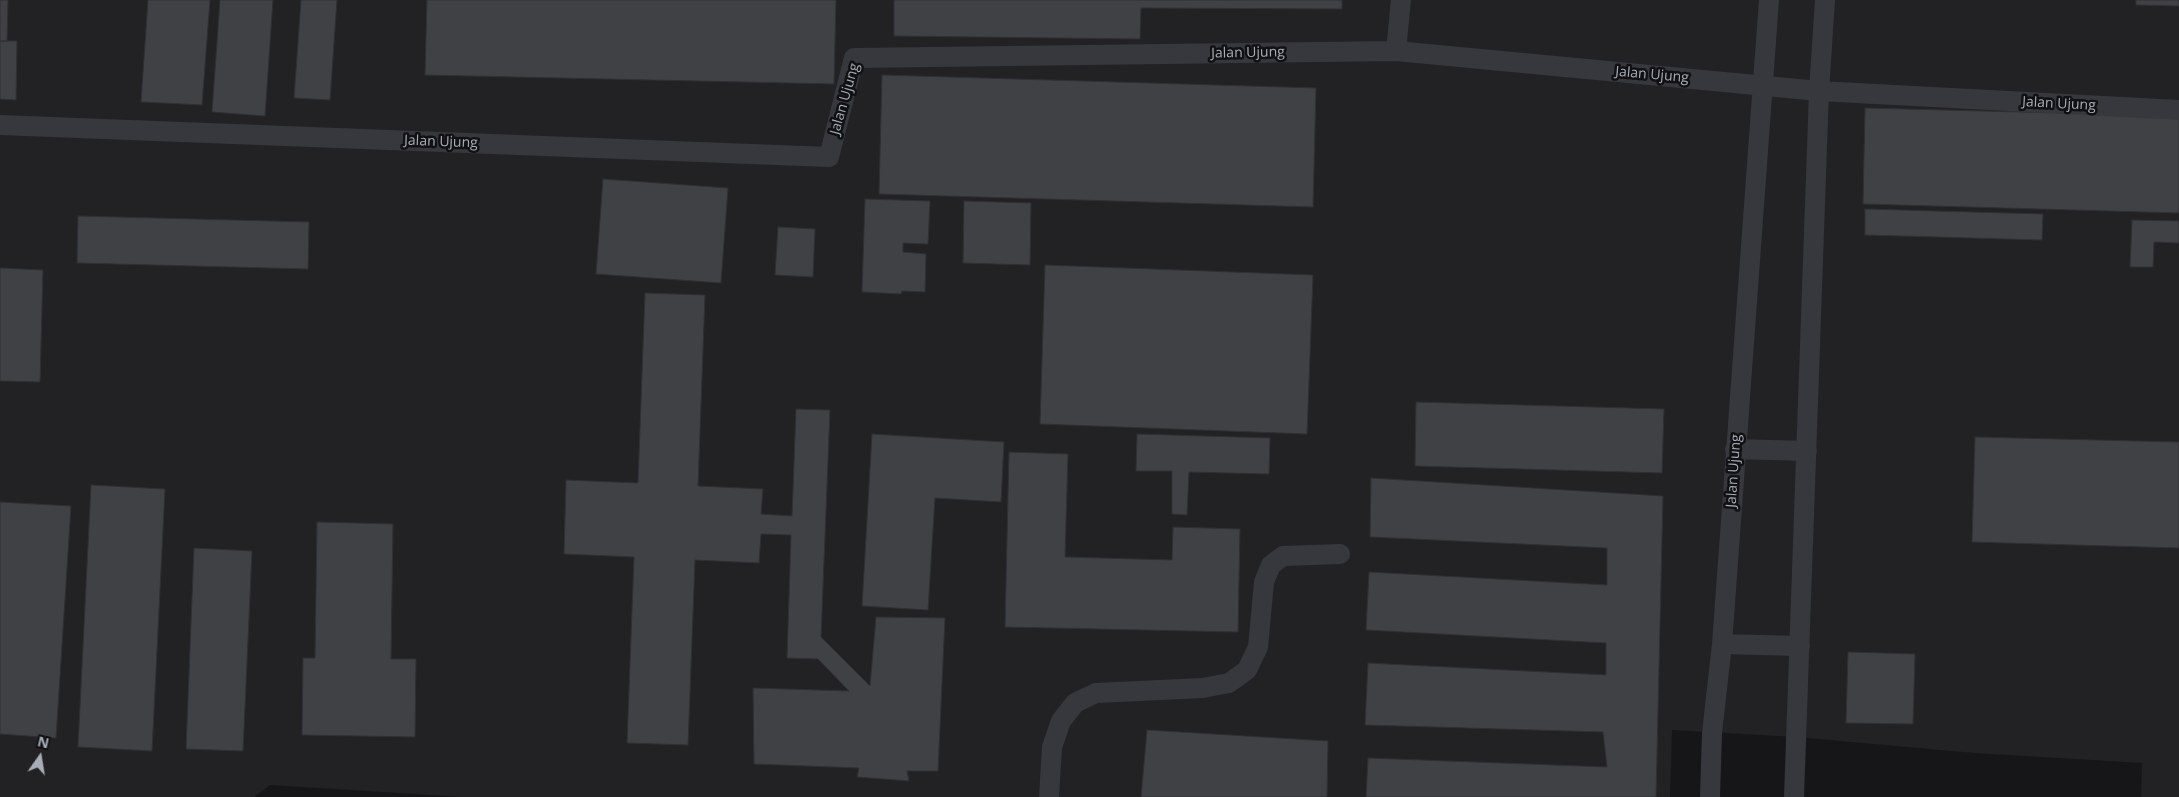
<!DOCTYPE html>
<style>
body{margin:0}
#map{position:relative;width:2179px;height:797px;overflow:hidden;background:#161618;font-family:"Open Sans",sans-serif}
canvas{display:block}
.north{position:absolute;left:15px;top:732px;width:50px;height:50px;-webkit-text-stroke:4px #111113;paint-order:stroke;rotate:13deg;font-size:14px;font-weight:700;line-height:20px;text-align:center;color:#a8adb8}
.north::after{content:'';display:block;margin:auto;width:18px;height:22px;background:#a8adb8;clip-path:polygon(50% 0,100% 100%,50% 72%,0 100%)}
</style>
<div id="map">
<canvas width="2179" height="797"></canvas>
<div class="north">N</div>
</div>
<script>
const context = document.querySelector('canvas').getContext('2d');
context.lineJoin = 'round';
function paint(path, color) {
  context.fillStyle = color;
  context.fill(path, 'evenodd');
}
function shape(rows) {
  const path = new Path2D();
  for (const r of rows) {
    path.moveTo(r[0], r[1]);
    for (let i = 2; i < r.length; i += 2) path.lineTo(r[i], r[i + 1]);
  }
  return path;
}
function strokePath(path, color, width, dash) {
  context.strokeStyle = color;
  context.lineWidth = width;
  context.lineCap = dash ? 'butt' : 'round';
  context.setLineDash(dash || []);
  context.stroke(path);
}
function drawText(font, color, halo, rows, align = 'center') {
  context.font = font + ' "Open Sans",sans-serif';
  context.lineWidth = 5;
  context.setLineDash([]);
  context.textBaseline = 'middle';
  context.strokeStyle = halo;
  context.fillStyle = color;
  for (const [text, x, y, turn = 0] of rows) {
    context.save();
    context.translate(x, y);
    context.rotate((+turn || 0) * Math.PI / 180);
    context.textAlign = isNaN(turn) ? turn : align;
    if (halo) context.strokeText(text, 0, 0);
    context.fillText(text, 0, 0);
    context.restore();
  }
}
paint(shape([
 [0,0,2179,0,2179,797,2141,797,2142,763,1974,753,1796,737,1672,730,1670,797,463,797,270,785,254,797,0,797]
]), '#222225');
const building = shape([
 [0,0,8,0,7,41,0,41,0,0],
 [148,0,210,0,202,105,141,102,148,0],
 [220,0,273,0,265,116,212,112,220,0],
 [301,0,337,0,330,100,294,98,301,0],
 [427,0,836,0,834,84,425,75,427,0],
 [894,0,1342,0,1342,9,1141,8,1140,39,894,36,894,0],
 [2136,0,2179,0,2179,6,2136,5,2136,0],
 [0,41,17,41,16,100,0,99,0,41],
 [882,75,1316,88,1313,207,879,194,882,75],
 [1865,108,2179,116,2179,213,1863,204,1865,108],
 [603,179,728,188,721,283,596,274,603,179],
 [865,199,930,201,928,244,903,243,903,252,926,254,925,292,902,291,901,294,862,292,865,199],
 [964,201,1031,203,1030,265,963,263,964,201],
 [1865,209,2043,214,2042,240,1865,235,1865,209],
 [78,216,309,222,308,269,77,263,78,216],
 [2132,220,2179,221,2179,243,2154,242,2153,267,2130,267,2132,220],
 [778,227,815,229,813,277,775,275,778,227],
 [1045,265,1313,275,1307,434,1040,424,1045,265],
 [0,268,43,270,40,382,0,381,0,268],
 [645,293,705,295,698,486,763,489,761,514,792,516,796,409,830,410,821,637,870,686,876,617,945,618,938,771,907,771,909,781,857,777,859,768,754,764,753,688,849,691,818,659,787,658,791,535,761,534,759,563,695,560,688,745,627,743,634,557,564,554,566,480,638,483,645,293],
 [1416,402,1664,409,1662,473,1415,466,1416,402],
 [872,434,1004,442,1001,502,935,498,928,610,862,606,872,434],
 [1137,434,1270,438,1269,474,1189,472,1187,515,1172,514,1172,471,1136,471,1137,434],
 [1975,437,2179,442,2179,548,1972,542,1975,437],
 [1009,452,1068,454,1065,557,1172,560,1173,527,1240,529,1238,632,1005,627,1009,452],
 [1371,478,1663,496,1656,797,1366,797,1368,758,1607,767,1603,732,1365,725,1368,663,1606,675,1606,643,1366,630,1369,572,1607,585,1607,548,1370,537,1371,478],
 [91,485,165,489,152,751,78,747,91,485],
 [0,502,71,506,56,738,0,734,0,502],
 [317,522,393,524,391,659,416,659,415,737,302,735,303,658,315,658,317,522],
 [194,548,252,551,243,751,186,749,194,548],
 [1848,652,1915,654,1913,724,1846,723,1848,652],
 [1147,730,1328,741,1327,797,1141,797,1147,730]
]);
paint(building, '#404145');
strokePath(building, '#303034', 1);
strokePath(shape([
 [1396,51,1401,0],
 [0,125,829,157,854,58,1396,51,1819,91,2179,110],
 [1735,449,1807,451],
 [1722,644,1800,646],
 [1049,797,1052,747,1061,721,1075,703,1096,693,1203,688,1229,683,1247,670,1258,647,1264,582,1271,565,1283,556,1340,554],
 [1710,797,1712,733,1722,644,1769,0],
 [1794,797,1819,91,1825,0]
]), '#37383d', 20);
drawText('14px', '#a8adb8', '#111113', [
 ["Jalan Ujung",1248,53,-1],
 ["Jalan Ujung",1652,75,5],
 ["Jalan Ujung",845,99,-74],
 ["Jalan Ujung",2059,104,3],
 ["Jalan Ujung",441,142,2],
 ["Jalan Ujung",1734,471,-86]
]);
</script>
